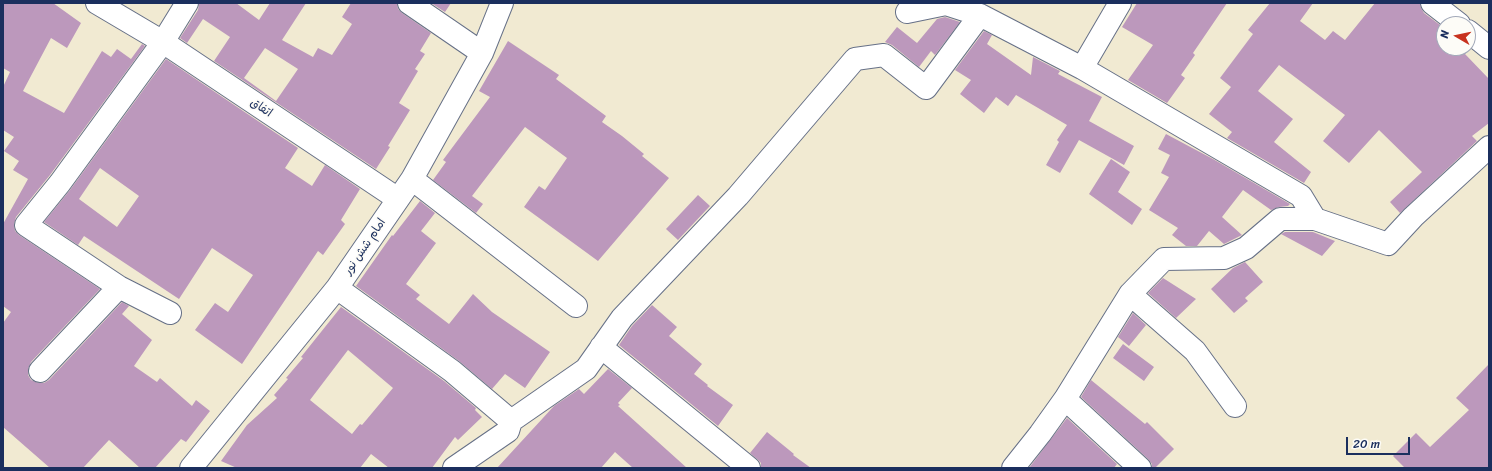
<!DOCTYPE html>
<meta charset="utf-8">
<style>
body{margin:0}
#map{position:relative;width:1492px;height:471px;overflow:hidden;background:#f1ead2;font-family:Sriracha,sans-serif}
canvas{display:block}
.frame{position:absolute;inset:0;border:4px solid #1b2f5e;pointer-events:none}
.north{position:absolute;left:1436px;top:16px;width:40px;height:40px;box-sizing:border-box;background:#fdfcf7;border:1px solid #a3aaba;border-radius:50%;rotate:279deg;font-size:11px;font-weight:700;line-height:16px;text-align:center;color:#1b2f5e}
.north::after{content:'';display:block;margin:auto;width:14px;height:18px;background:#c8321e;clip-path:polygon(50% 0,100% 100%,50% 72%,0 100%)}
.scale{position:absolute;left:1346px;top:437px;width:64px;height:18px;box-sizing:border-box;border:2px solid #1b2f5e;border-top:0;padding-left:5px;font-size:12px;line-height:14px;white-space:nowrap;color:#1b2f5e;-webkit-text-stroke:3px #fdfcf7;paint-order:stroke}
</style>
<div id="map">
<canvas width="1492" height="471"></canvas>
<div class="frame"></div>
<div class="north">N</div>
<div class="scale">20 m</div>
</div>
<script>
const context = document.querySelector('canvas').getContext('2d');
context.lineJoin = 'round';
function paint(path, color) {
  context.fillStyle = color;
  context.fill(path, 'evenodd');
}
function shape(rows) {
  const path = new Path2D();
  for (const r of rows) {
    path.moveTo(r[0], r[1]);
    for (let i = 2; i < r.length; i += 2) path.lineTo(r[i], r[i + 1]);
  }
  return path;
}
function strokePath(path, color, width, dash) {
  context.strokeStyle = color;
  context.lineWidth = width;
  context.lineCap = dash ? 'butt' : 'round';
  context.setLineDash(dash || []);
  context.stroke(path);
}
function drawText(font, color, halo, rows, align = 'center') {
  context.font = font + ' Sriracha,"Playpen Sans Arabic",sans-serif';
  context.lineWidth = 3;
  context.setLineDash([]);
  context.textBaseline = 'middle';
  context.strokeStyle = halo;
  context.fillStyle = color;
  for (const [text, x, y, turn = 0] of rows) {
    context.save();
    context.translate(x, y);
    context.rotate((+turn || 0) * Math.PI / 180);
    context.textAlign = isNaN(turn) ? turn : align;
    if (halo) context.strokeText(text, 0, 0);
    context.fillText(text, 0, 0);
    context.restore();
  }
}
paint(shape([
 [3,3,53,3,81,23,67,48,51,38,23,91,64,113,102,51,111,57,117,49,131,59,142,44,145,46,50,175,16,217,14,224,15,231,19,235,100,289,31,362,28,369,28,375,31,380,38,383,44,383,49,380,122,302,129,306,122,314,152,340,134,366,157,382,160,378,192,406,196,400,210,411,186,442,181,439,155,468,140,468,109,440,83,468,50,468,3,427,3,323,11,312,3,306,3,224,28,179,13,170,19,161,4,151,14,137,3,130,3,87,10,72,3,68],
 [199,3,236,3,259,20,270,3,306,3,282,40,313,57,318,48,332,55,352,24,342,17,351,3,397,3,398,9,402,13,431,33,420,51,425,54,415,69,418,71,399,103,410,110,388,146,390,147,376,169,214,61,230,37,203,19,187,43,180,38,198,10],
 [265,48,298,69,276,101,244,78],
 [431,3,451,3,445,12],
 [1137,3,1227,3,1193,53,1195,55,1181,75,1185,78,1167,103,1128,80,1153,45,1122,27],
 [1270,3,1313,3,1300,21,1325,40,1333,31,1345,40,1375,3,1420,3,1421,8,1424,13,1444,28,1444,48,1468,47,1470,49,1465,54,1489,79,1489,123,1472,136,1477,141,1400,213,1390,202,1422,172,1379,130,1349,163,1323,141,1345,115,1279,65,1258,91,1293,119,1274,142,1311,172,1304,183,1227,138,1232,132,1209,114,1231,87,1220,78,1253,34,1248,30],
 [945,17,960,22,935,55,931,51,919,67,892,45,885,42,897,27,917,43,937,19],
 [984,31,992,35,987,44,1031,75,1033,57,1060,71,1058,74,1102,97,1089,121,1134,146,1124,165,1079,140,1060,173,1046,165,1059,142,1057,140,1067,125,1016,95,1008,106,996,97,984,113,960,94,971,80,955,70],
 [508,41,559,75,556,79,606,116,602,122,622,136,644,154,642,156,669,178,598,261,524,207,539,186,545,190,567,158,525,127,472,196,483,204,476,213,433,180,446,162,443,160,490,97,479,91],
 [166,59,298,148,285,168,312,186,325,165,360,189,341,220,345,224,323,255,318,251,242,364,195,330,215,303,228,312,253,275,212,248,179,299,84,236,78,245,44,222,70,190],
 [100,168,139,196,117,227,79,199],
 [1166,134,1213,159,1290,204,1288,206,1279,207,1271,210,1243,190,1222,217,1242,235,1224,244,1209,231,1197,246,1186,246,1172,235,1178,228,1149,210,1169,177,1161,173,1170,155,1158,149],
 [1111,159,1130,172,1118,192,1142,209,1132,225,1089,194],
 [698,195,710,206,678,240,666,229],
 [420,201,435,213,421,231,436,243,406,284,420,295,416,299,449,324,473,294,492,312,550,352,525,388,505,374,492,389,459,361,356,286,392,235,393,236],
 [1285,232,1313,232,1335,241,1322,256,1281,234],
 [1245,262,1263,282,1245,298,1248,301,1234,313,1211,289,1233,268],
 [1163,278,1196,299,1176,318,1148,293],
 [652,305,677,327,669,336,702,364,694,374,708,385,707,386,733,405,718,426,619,345,632,326],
 [341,307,444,381,476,408,475,410,482,417,458,440,455,437,432,468,389,468,371,454,360,468,237,468,221,461,247,425,277,398,274,395,288,379,286,378,303,358,301,357],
 [348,350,393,388,362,425,360,424,352,434,310,400],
 [1133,313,1146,325,1129,346,1118,337],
 [1123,344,1154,367,1144,381,1113,358],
 [1489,364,1489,468,1405,468,1393,456,1416,433,1430,447,1469,410,1456,398],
 [608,369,632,388,618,403,620,405,618,406,687,468,633,468,615,452,601,468,497,468,554,406,579,389,584,394],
 [1091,380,1145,424,1147,422,1174,449,1155,468,1152,468,1152,464,1148,459,1081,397],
 [1067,418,1117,464,1114,468,1029,468],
 [767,432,794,454,793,455,811,468,761,468,761,463,757,459,750,453]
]), '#bc98bc');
const minor = shape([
 [97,3,163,42,60,183,26,225,119,287,170,313],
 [187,3,163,42,398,199],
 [409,3,482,53],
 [1432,3,1459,24],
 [907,12,946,4,980,15,1082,68,1120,3],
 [1468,31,1489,48],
 [1082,68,1301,196,1315,219],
 [412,179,576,306],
 [337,288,452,371,511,421],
 [1130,294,1195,351,1235,406],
 [601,347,749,468],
 [40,371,119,287],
 [1065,399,1140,468],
 [191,468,337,288,412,179,482,53,502,3],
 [454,468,508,431,511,421,586,369,622,318,738,196,855,59,884,55,926,88,980,15],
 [1013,468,1040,434,1065,399,1130,294,1164,259,1224,258,1246,248,1280,219,1315,219,1388,244,1413,217,1489,147]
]);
strokePath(minor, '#667087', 24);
strokePath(minor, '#fff', 22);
drawText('12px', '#1b2f5e', '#fdfcf7', [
 ["اتفاق",261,108,34],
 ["امام شش نور",365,247,-56]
]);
</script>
